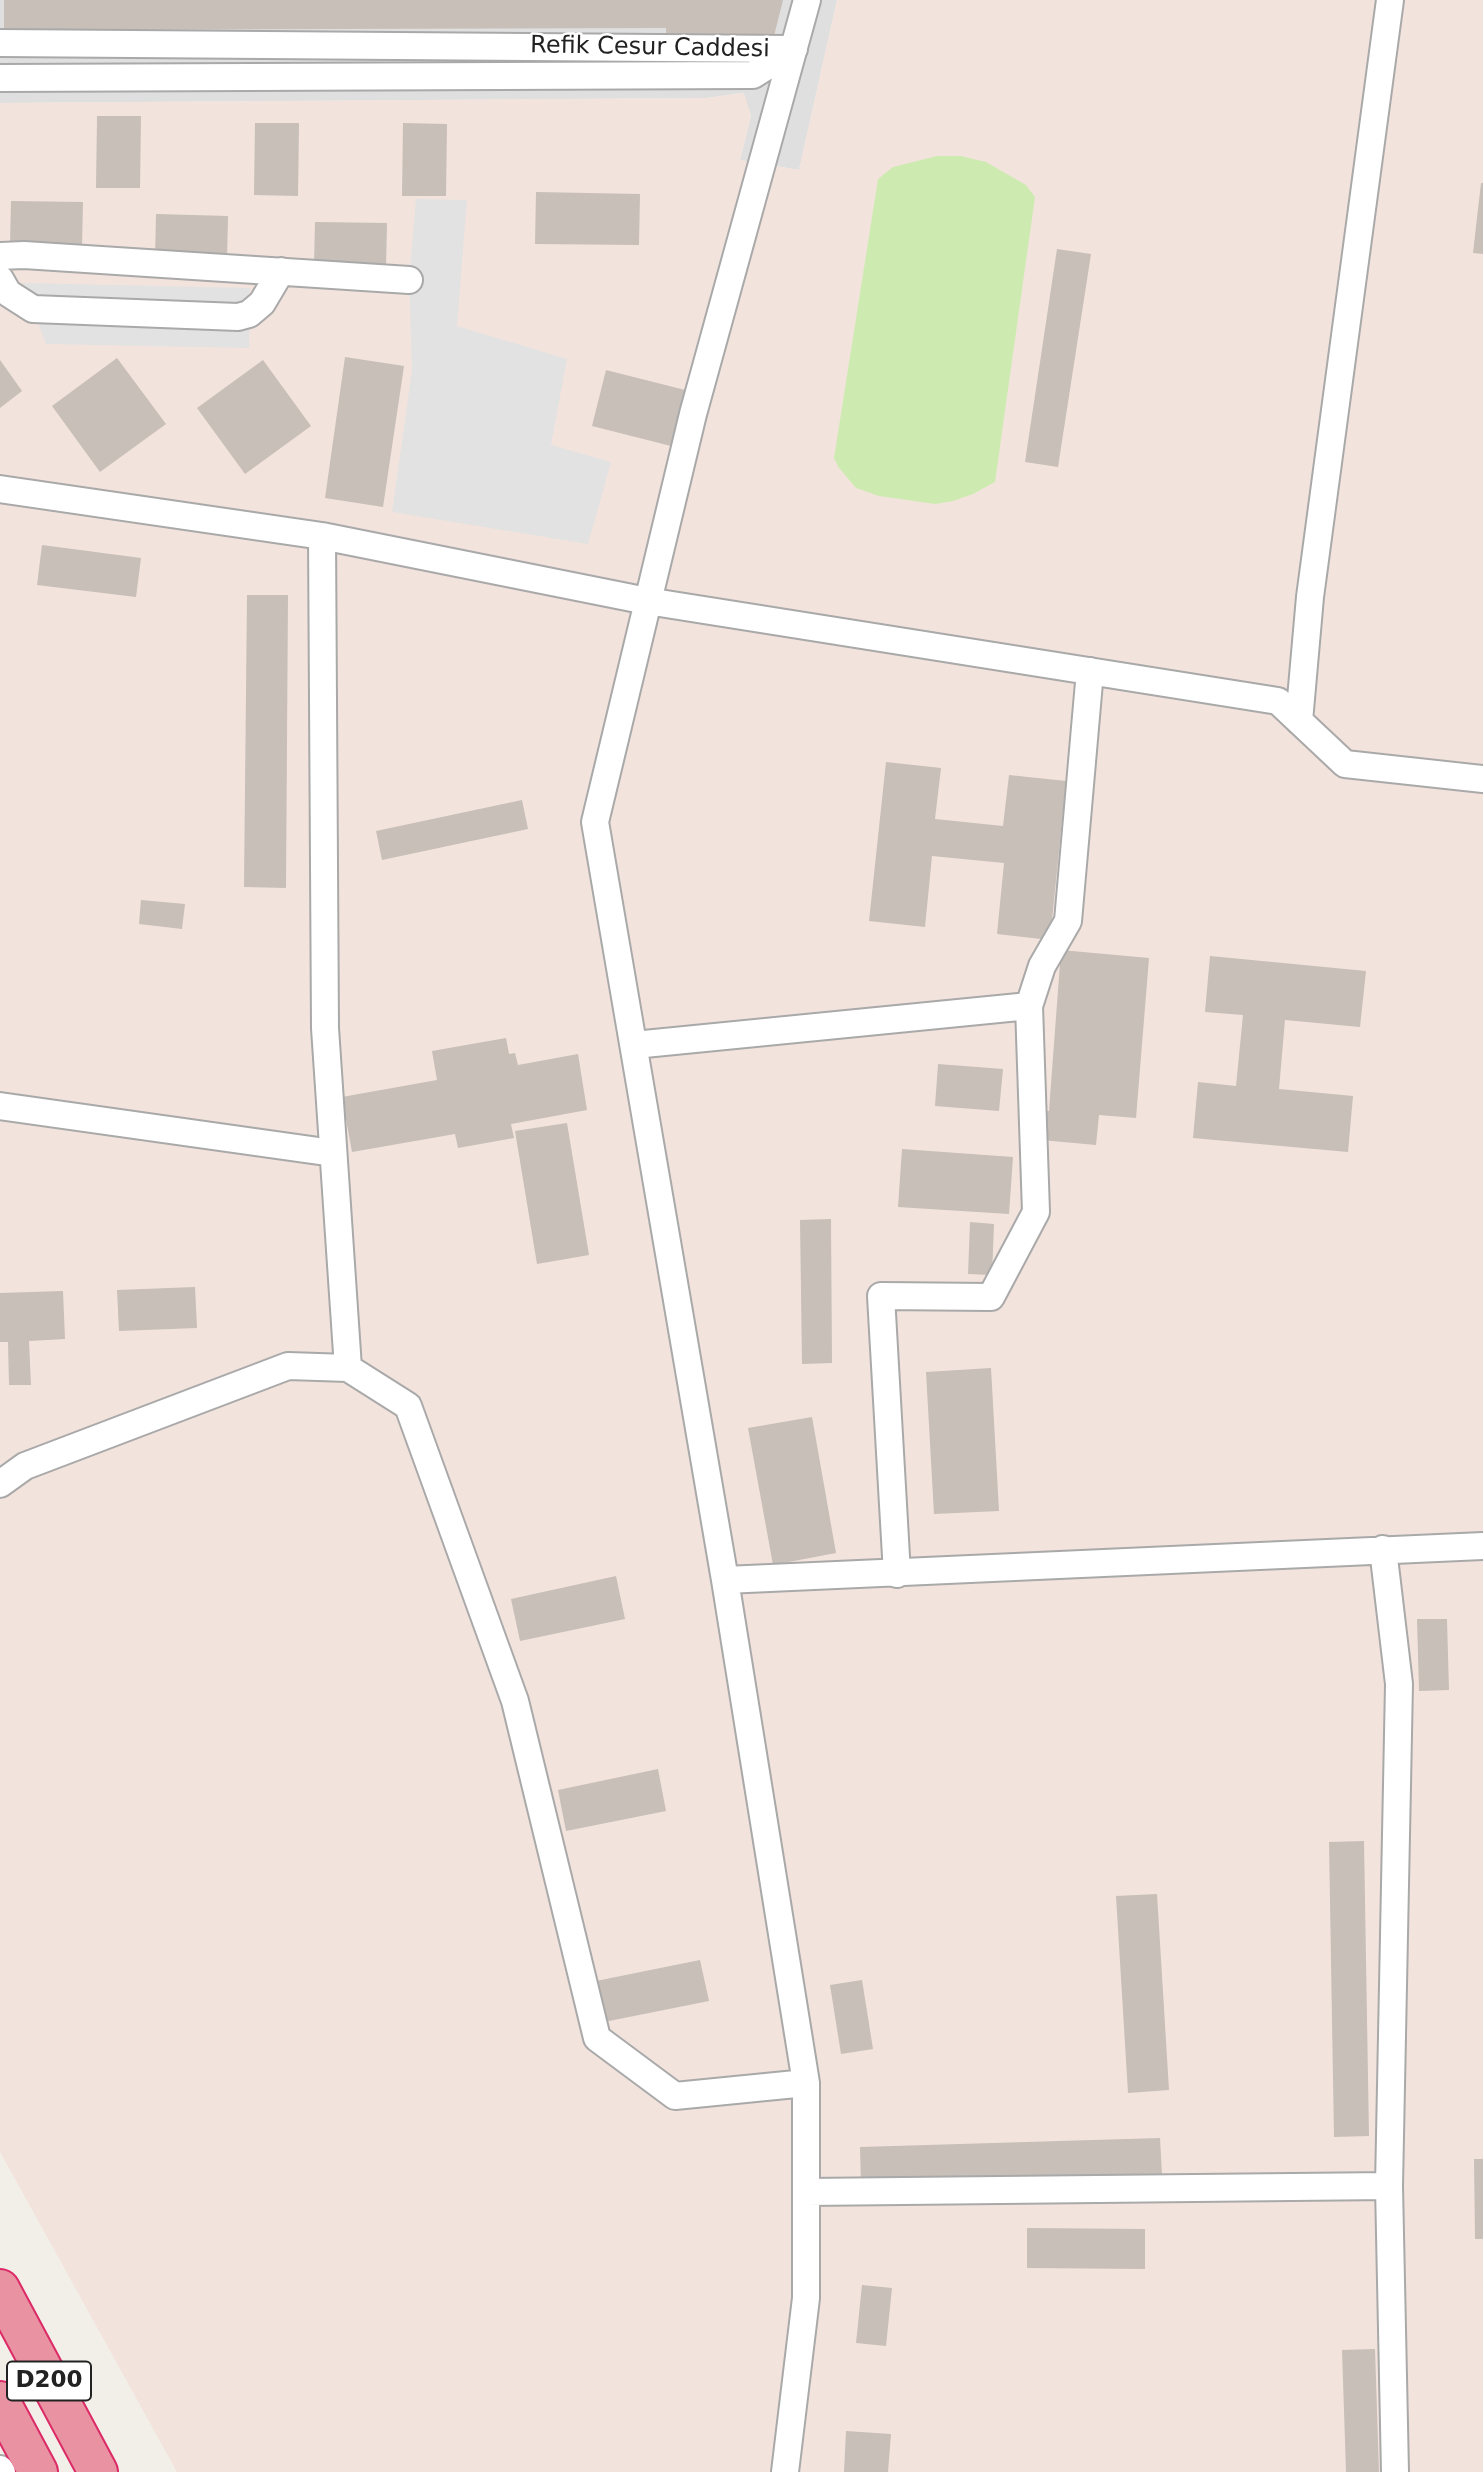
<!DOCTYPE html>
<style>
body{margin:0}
canvas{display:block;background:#f2efe9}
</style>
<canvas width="1483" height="2472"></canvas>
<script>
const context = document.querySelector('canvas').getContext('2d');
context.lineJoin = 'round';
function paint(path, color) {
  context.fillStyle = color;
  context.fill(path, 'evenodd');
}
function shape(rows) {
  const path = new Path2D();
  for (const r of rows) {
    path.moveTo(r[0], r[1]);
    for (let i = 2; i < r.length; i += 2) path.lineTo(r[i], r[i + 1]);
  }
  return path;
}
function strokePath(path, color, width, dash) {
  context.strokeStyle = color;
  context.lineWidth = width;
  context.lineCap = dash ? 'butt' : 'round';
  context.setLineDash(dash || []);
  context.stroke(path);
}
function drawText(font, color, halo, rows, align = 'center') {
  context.font = font + ' "DejaVu Sans",sans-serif';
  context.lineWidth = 5;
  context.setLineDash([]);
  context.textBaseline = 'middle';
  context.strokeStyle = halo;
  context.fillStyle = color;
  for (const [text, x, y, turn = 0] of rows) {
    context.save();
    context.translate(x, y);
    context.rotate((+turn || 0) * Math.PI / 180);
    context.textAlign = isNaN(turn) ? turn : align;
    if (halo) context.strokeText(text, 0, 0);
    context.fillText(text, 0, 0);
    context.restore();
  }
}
paint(shape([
 [0,0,837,0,799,170,740,160,751,116,743,93,707,98,0,103]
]), '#e0dfdf');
paint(shape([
 [837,0,1483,0,1483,2472,177,2472,0,2152,0,103,707,98,744,93,751,116,740,160,799,170]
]), '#f3e3dd');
paint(shape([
 [937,156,961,156,986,162,1026,185,1035,197,995,482,973,494,953,501,935,504,879,496,856,488,839,468,834,458,878,179,893,167]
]), '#cdebb0');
paint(shape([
 [416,199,467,200,457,326,567,359,551,445,611,462,588,544,392,512,412,370,409,280],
 [23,283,250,288,249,348,46,344]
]), '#e2e2e2');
paint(shape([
 [4,0,783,0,774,36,666,36,666,28,4,30],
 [97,116,141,116,140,188,96,188],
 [255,123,299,123,298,196,254,195],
 [403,123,447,124,446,196,402,196],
 [1481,183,1483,183,1483,254,1473,253],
 [536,192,640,194,639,245,535,244],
 [11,201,83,202,82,246,10,245],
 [156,214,228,216,227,259,155,258],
 [315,222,387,223,386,267,314,266],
 [1057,249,1091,254,1058,467,1025,462],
 [345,357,404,366,383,507,325,498],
 [117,358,166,424,100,472,52,406],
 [0,360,22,391,0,408],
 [263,360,311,426,245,474,197,408],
 [606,370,685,390,671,446,592,426],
 [42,545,141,558,136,597,37,585],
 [247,595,288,595,286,888,244,887],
 [886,762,941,768,935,819,1003,826,1009,775,1066,781,1050,940,997,934,1004,863,932,856,925,927,869,921],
 [522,800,528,829,382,860,376,831],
 [141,900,185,904,182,929,139,924],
 [1061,950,1149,958,1136,1118,1099,1115,1096,1145,1041,1140,1043,1111,1049,1111],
 [1210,956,1366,971,1360,1027,1285,1020,1279,1089,1353,1096,1348,1152,1193,1138,1198,1082,1236,1086,1243,1015,1205,1012],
 [506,1038,509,1054,515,1053,518,1065,578,1054,587,1110,511,1124,514,1138,458,1148,455,1134,352,1152,342,1097,437,1080,432,1051],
 [938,1064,1003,1069,999,1111,935,1106],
 [567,1123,589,1255,537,1264,515,1131],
 [902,1149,1013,1157,1009,1214,898,1207],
 [831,1219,832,1363,802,1364,800,1220],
 [970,1222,994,1224,992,1275,968,1274],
 [195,1287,197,1328,119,1331,117,1290],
 [63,1291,65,1339,29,1341,31,1385,9,1385,8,1342,0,1342,0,1293],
 [991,1368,999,1511,934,1514,926,1372],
 [812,1417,836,1553,773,1565,748,1428],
 [616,1576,625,1619,520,1641,511,1599],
 [1417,1619,1447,1619,1449,1690,1419,1691],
 [658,1769,666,1811,566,1831,558,1790],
 [1364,1841,1369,2136,1334,2137,1329,1842],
 [1157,1894,1169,2090,1128,2093,1116,1896],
 [700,1960,709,2001,604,2022,596,1981],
 [862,1980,873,2049,841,2054,830,1985],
 [1160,2138,1162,2175,861,2183,860,2147],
 [1474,2159,1483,2159,1483,2239,1475,2239],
 [1027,2228,1145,2229,1145,2269,1027,2268],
 [862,2285,892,2288,886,2346,856,2343],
 [1375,2349,1379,2472,1346,2472,1342,2350],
 [846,2431,891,2434,888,2472,844,2472]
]), '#c7bfb8');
const minor = shape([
 [0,43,792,49],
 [0,78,753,75,794,49],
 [0,256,24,255,409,280],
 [0,279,8,293,33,309,238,317,249,314,262,303,281,271],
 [0,489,322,536,647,601,1278,701,1345,764,1483,779],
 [322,536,325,1028,348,1368,408,1406,515,1701,597,2038,675,2096,806,2083],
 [1299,721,1310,597,1390,0],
 [634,1045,1029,1006],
 [0,1106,333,1153],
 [0,1484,25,1466,288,1366,348,1368],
 [1383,1549,1399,1684,1389,2186,1395,2472],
 [897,1574,881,1296,991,1297,1036,1212,1029,1006,1042,966,1068,921,1090,671],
 [725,1580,1483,1546],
 [806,2192,1389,2186],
 [0,2469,2,2472],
 [785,2472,806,2298,806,2083,725,1580,595,822,693,414,807,0]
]);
const highway = shape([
 [0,2289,98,2472],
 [0,2401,38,2472]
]);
strokePath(minor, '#a9a9a9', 30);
strokePath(highway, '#dc2a67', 42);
strokePath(minor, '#fff', 26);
strokePath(highway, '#e892a2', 38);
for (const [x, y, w] of [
 [49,2381,84]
]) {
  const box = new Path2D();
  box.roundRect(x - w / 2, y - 19.5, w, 39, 5);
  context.fillStyle = '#fff';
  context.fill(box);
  strokePath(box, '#222', 2);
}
drawText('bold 23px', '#222', null, [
 ["D200",49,2381]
]);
drawText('24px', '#222', '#fff', [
 ["Refik Cesur Caddesi",650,48,1]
]);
</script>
